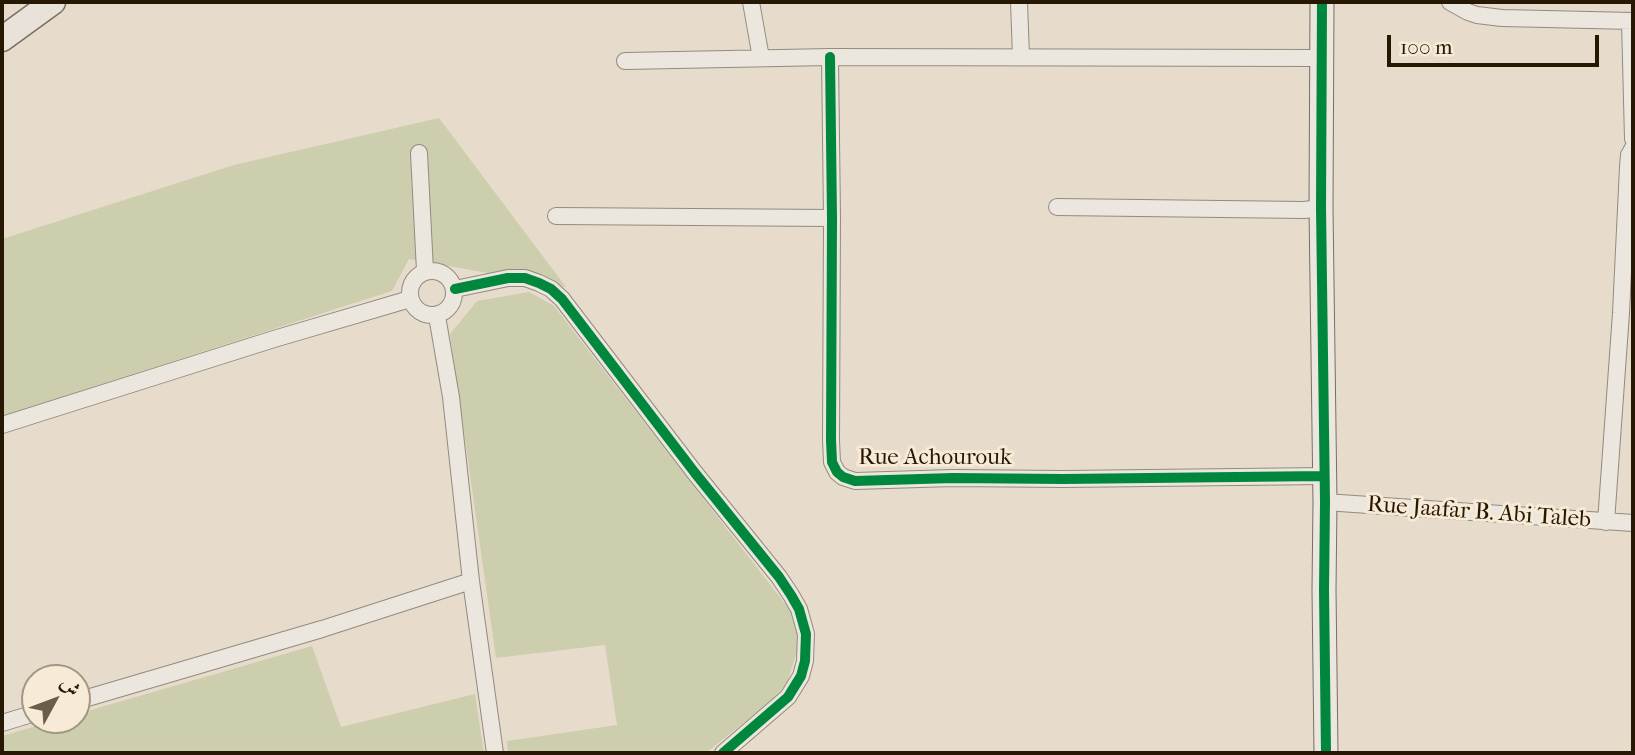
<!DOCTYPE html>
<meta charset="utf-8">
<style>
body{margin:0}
#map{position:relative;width:1635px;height:755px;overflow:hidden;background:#e7dccb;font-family:"IM FELL French Canon",Amiri,serif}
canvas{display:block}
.frame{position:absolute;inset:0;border:4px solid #271804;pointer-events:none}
.north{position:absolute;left:21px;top:664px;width:70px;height:70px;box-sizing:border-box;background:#f7ead6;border:2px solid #a49682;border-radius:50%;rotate:49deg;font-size:19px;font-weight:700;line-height:28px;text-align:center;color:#271804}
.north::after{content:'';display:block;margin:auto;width:24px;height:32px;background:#6a5d4a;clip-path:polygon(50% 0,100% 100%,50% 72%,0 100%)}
.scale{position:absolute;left:1387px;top:35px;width:212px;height:32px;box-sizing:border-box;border:4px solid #271804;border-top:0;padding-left:9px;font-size:21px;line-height:24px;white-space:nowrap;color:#271804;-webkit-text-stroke:5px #f7ead6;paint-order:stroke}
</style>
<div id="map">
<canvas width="1635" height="755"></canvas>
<div class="frame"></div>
<div class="north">ش</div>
<div class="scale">100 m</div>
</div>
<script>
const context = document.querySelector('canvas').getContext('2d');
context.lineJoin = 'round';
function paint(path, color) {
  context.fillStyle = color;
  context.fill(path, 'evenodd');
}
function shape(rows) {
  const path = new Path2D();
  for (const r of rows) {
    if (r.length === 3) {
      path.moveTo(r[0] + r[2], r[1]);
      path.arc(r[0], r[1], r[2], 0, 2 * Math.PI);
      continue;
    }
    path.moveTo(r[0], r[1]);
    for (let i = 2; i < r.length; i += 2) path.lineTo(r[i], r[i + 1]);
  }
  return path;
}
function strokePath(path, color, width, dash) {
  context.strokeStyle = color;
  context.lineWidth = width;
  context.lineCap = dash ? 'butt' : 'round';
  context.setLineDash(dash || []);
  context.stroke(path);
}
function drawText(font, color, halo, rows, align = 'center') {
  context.font = font + ' "IM FELL French Canon",serif';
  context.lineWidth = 6;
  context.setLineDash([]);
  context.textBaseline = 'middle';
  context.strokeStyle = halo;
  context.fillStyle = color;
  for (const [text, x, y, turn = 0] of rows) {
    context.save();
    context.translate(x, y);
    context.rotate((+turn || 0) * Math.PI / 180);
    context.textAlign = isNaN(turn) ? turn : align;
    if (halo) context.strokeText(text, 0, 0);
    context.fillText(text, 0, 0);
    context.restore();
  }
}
paint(shape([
 [439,118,566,287,409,259,392,291,2,416,2,239,234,165],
 [529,292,554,306,796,618,799,645,787,683,772,700,706,753,508,753,507,741,617,725,605,645,496,658,450,334,477,301],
 [312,646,341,727,475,694,484,753,2,753,2,736,57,720,77,720,77,714]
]), '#cdcead');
const street = shape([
 [751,2,761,58],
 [1019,2,1021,57],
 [1450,2,1468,12,1477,15,1502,18,1633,21],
 [1630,22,1633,139],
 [830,57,832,218,831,440,832,462,837,472,843,477,855,481,953,478,1063,479,1324,476],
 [625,61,830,57,1322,58],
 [419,153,425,271],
 [1057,207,1304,210,1321,208],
 [556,216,832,218],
 [432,293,22],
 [455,289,508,278,525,278,539,283,551,289,562,299,695,473,779,577,791,595,799,609,806,634,805,661,801,676,788,697,723,753],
 [437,316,451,397,471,581,495,753],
 [2,425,274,339,410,299],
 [1325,502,1633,523],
 [1606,522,1621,313,1628,167,1629,155,1633,148],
 [77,701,322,629,471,581],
 [2,723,35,713]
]);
const secondary = shape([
 [1322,2,1321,208,1325,502,1324,590,1326,753]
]);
const primary = shape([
 [2,39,53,2]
]);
strokePath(street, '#928b7f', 18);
strokePath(secondary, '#776f64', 25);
strokePath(primary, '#776f64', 27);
strokePath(street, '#ebe6de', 16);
strokePath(secondary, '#ebe6de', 23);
strokePath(primary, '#e8e2d8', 24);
strokePath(shape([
 [1322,2,1321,208,1325,502,1324,590,1326,753],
 [830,57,832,218,831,440,832,462,837,472,843,477,855,481,953,478,1063,479,1324,476],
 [455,289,508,278,525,278,539,283,551,289,562,299,695,473,779,577,791,595,799,609,806,634,805,661,801,676,788,697,723,753]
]), '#00873e', 10);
drawText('23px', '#271804', '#f7ead6', [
 ["Rue Achourouk",935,458],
 ["Rue Jaafar B. Abi Taleb",1479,513,4]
]);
</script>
